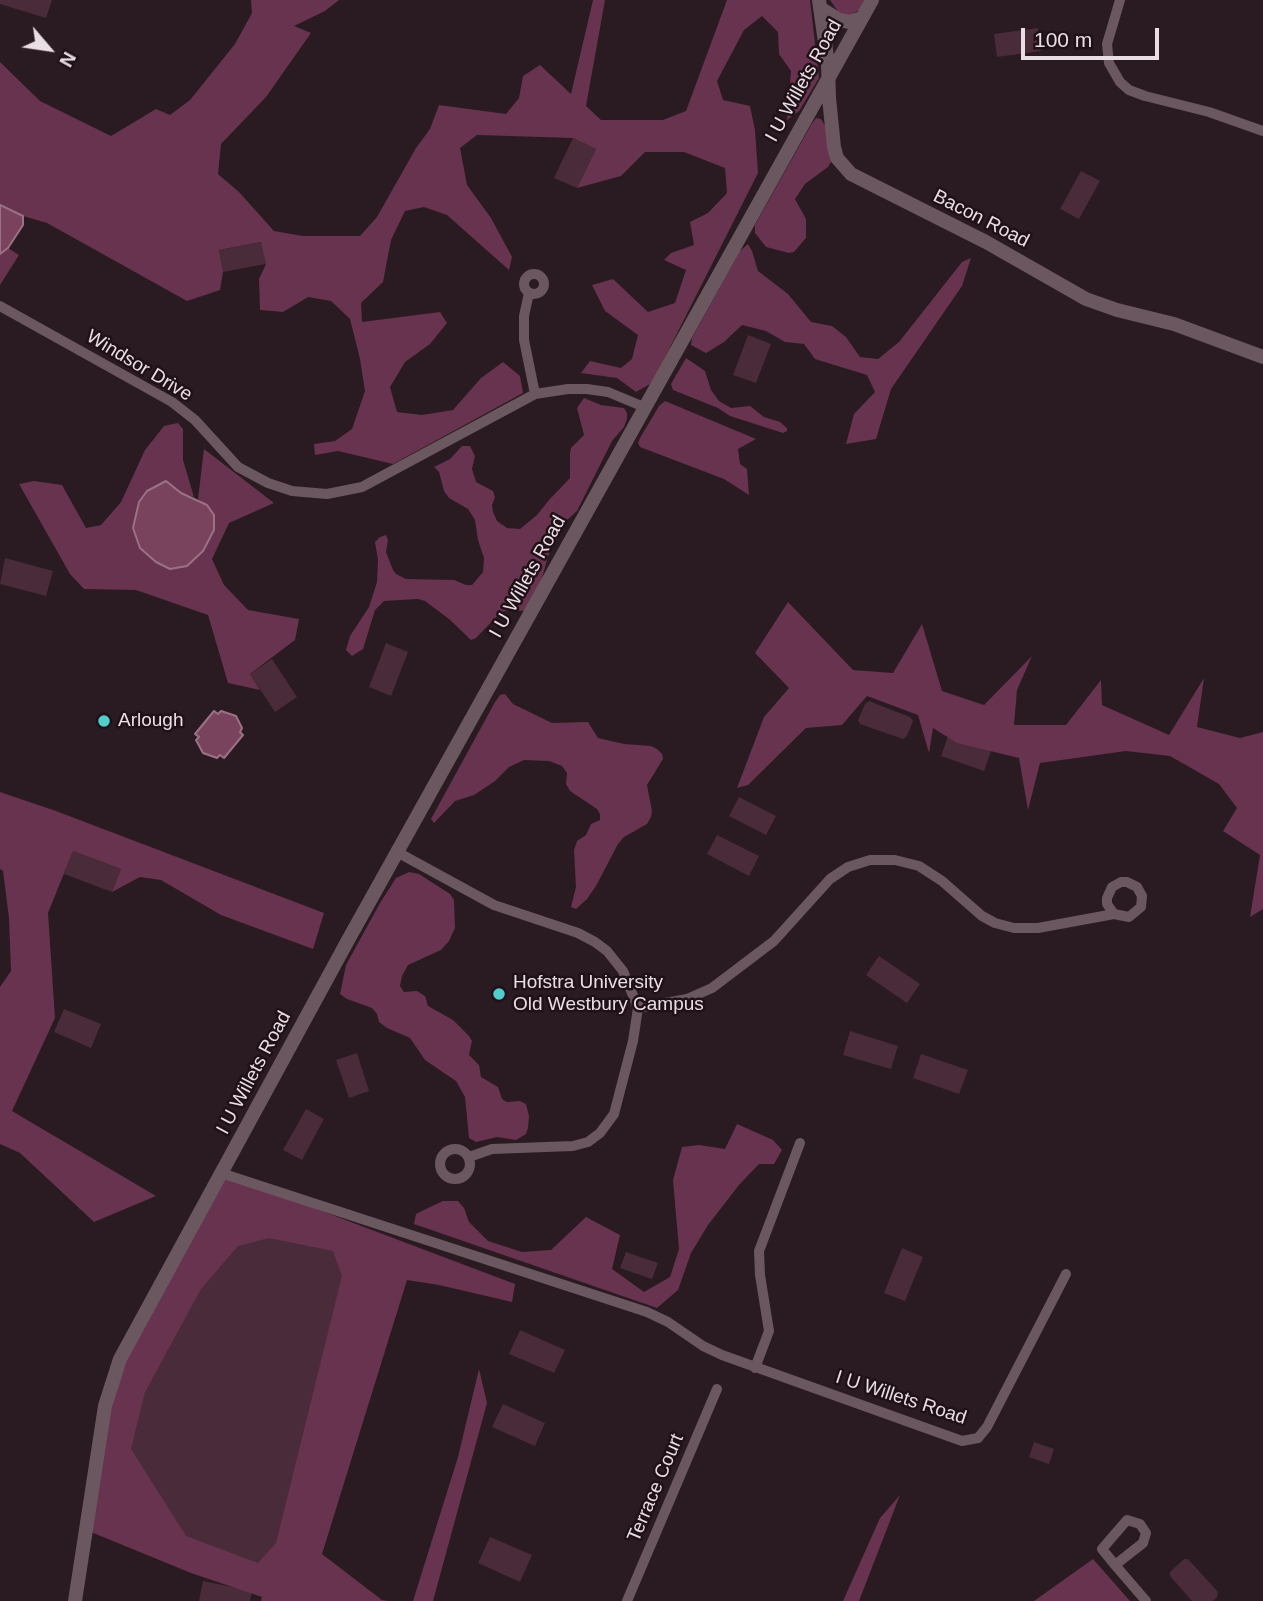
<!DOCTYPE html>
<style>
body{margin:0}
#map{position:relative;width:1263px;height:1601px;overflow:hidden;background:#2a1a21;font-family:Arial,sans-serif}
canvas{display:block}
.north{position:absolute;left:14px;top:14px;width:70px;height:70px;-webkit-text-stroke:5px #201118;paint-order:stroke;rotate:119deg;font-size:19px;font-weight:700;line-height:28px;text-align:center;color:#e9dee3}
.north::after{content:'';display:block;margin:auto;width:24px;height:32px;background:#e9dee3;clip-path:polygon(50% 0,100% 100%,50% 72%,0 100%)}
.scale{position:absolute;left:1021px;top:28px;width:138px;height:32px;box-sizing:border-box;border:4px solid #e9dee3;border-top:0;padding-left:9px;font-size:21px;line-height:24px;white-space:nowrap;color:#e9dee3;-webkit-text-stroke:5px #201118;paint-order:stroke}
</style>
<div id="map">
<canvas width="1263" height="1601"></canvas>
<div class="north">N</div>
<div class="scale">100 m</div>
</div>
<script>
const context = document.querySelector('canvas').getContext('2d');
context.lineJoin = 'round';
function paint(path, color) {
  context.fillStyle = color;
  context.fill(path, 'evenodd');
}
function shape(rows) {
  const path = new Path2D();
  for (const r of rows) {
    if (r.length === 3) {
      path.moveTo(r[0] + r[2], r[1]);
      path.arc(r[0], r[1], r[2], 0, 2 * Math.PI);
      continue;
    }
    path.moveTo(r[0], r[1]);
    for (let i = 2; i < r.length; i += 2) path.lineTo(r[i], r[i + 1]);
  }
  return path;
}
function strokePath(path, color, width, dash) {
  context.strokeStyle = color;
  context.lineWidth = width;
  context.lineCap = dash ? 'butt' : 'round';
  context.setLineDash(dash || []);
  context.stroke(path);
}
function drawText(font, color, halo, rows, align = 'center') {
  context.font = font + ' Arial,sans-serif';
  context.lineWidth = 5;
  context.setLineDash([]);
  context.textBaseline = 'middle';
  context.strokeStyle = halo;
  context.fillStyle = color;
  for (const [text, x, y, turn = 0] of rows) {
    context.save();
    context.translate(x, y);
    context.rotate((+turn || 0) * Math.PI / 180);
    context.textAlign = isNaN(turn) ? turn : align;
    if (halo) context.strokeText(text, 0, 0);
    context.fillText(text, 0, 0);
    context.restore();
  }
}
paint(shape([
 [0,0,52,0,46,18,0,4],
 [1038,28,1041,51,997,57,994,34],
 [573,138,596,149,577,188,554,178],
 [1081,171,1100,181,1079,219,1060,209],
 [262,242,266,264,223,272,219,250],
 [748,335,771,344,756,383,733,375],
 [5,558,53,571,46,596,0,584],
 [386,643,408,652,391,696,369,687],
 [272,659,297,697,275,712,250,674],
 [869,701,910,717,913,721,907,736,903,739,860,724,858,720,865,704],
 [948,736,991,751,984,771,941,756],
 [739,797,776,816,766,835,729,816],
 [717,835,759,856,749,876,707,854],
 [73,851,121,869,112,892,64,874],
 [879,956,920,984,907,1003,866,975],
 [64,1009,101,1024,91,1048,54,1032],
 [850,1031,898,1046,891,1069,843,1055],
 [357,1053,369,1091,349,1098,336,1060],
 [921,1054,968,1070,959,1094,913,1078],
 [306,1109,324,1119,302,1160,283,1150],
 [236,1216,357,1255,272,1570,123,1527,116,1441],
 [902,1248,923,1257,905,1301,884,1293],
 [626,1252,658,1263,652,1279,620,1268],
 [520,1330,565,1350,554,1373,509,1354],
 [503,1404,545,1423,535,1446,492,1427],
 [1034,1442,1054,1449,1049,1464,1029,1457],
 [490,1537,532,1555,520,1582,478,1563],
 [1184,1559,1188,1559,1218,1592,1217,1597,1213,1601,1192,1601,1170,1576,1170,1572],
 [203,1581,252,1591,250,1601,199,1601]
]), '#4a2b3a');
paint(shape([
 [251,0,339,0,325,11,294,26,311,33,266,97,221,144,218,174,239,192,274,231,303,236,360,236,377,217,416,148,430,129,439,105,506,114,519,98,523,76,540,65,571,94,593,0,605,0,586,106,601,120,663,120,686,111,727,0,810,0,819,78,799,111,787,120,791,71,779,54,778,32,762,16,744,30,717,81,723,100,750,106,755,130,758,173,652,383,636,392,617,378,581,373,590,361,621,368,632,359,638,335,605,311,592,285,613,279,648,312,675,303,686,270,664,260,671,253,694,245,690,222,708,213,727,193,725,168,684,152,645,152,621,176,577,188,596,149,573,138,477,135,460,148,467,185,491,218,512,257,509,270,447,215,424,207,405,211,391,240,383,282,361,303,362,322,440,312,447,323,430,344,405,362,390,387,397,412,422,415,453,410,481,378,503,362,520,376,523,393,393,464,338,451,315,455,314,444,335,441,352,429,365,391,360,359,350,319,331,301,308,297,283,312,260,310,259,279,266,264,261,242,219,250,223,272,220,290,187,301,47,223,23,216,0,205,0,62,40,101,111,136,156,109,170,115,190,100,235,44,252,13],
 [830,0,864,0,859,10,849,16,839,13],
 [816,118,821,119,826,127,831,162,828,167,805,184,795,199,806,219,806,238,794,252,789,253,766,247,755,233,755,225,811,125],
 [748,244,752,251,758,271,788,294,811,322,832,326,846,337,860,357,878,359,899,342,962,262,971,258,962,286,891,389,876,439,846,444,854,414,875,392,867,375,815,359,804,344,785,342,766,331,742,325,724,342,706,353,691,345,692,338,740,251],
 [8,248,19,255,0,285,0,254],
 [686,358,705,371,711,390,719,401,731,408,750,406,764,417,780,422,787,428,787,431,783,433,730,416,718,408,673,390,671,384],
 [584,398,601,405,624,408,627,413,627,419,624,427,612,441,577,511,567,520,561,531,548,556,541,582,526,610,520,611,514,609,501,612,476,638,471,640,449,619,425,601,418,599,384,601,375,610,363,649,352,656,346,650,350,636,369,607,377,582,378,560,375,542,380,537,386,535,388,540,386,552,393,570,396,574,406,579,454,580,466,585,472,585,483,572,484,558,478,540,475,520,468,509,449,498,444,491,439,472,434,467,450,459,462,446,470,446,475,456,472,469,476,482,493,491,495,497,492,505,493,512,497,521,507,528,520,529,537,515,549,500,570,478,570,453,571,448,584,435,577,408],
 [665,401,756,439,738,449,740,464,747,469,749,495,724,479,640,447,638,443,640,438,659,406],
 [178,423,183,429,183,460,194,497,181,493,165,481,147,491,139,502,133,528,170,569,187,566,203,551,207,505,198,499,204,449,274,503,229,523,212,559,224,585,248,610,299,619,295,640,250,674,260,690,228,683,208,615,136,590,84,589,70,574,19,484,34,481,62,485,86,528,101,525,121,502,145,450,164,426],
 [788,602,853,670,893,673,922,624,942,691,984,705,1032,656,1017,690,1014,725,1066,725,1101,680,1102,705,1169,735,1204,678,1197,727,1240,738,1263,732,1263,909,1250,917,1260,855,1223,831,1237,808,1219,784,1170,756,1126,751,1040,763,1028,810,1019,758,957,743,933,728,929,753,918,715,867,696,842,725,806,728,748,785,737,788,764,717,789,688,755,653],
 [505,694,513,704,552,723,588,722,598,738,624,744,651,746,657,749,662,754,663,759,647,785,652,811,651,817,647,824,624,837,618,844,596,886,587,899,576,909,571,907,576,887,574,850,577,841,586,835,591,824,600,820,600,814,597,809,570,791,566,784,567,773,562,766,549,761,524,760,509,767,495,781,474,795,455,801,434,823,431,819,495,702,500,695],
 [0,792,56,811,324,913,313,949,221,915,161,880,140,877,112,892,121,869,73,851,48,913,55,1018,12,1111,156,1196,94,1222,20,1153,0,1144,0,987,11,971,9,918,3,871,0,869],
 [409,872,419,874,450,894,454,900,455,928,449,941,441,950,408,965,402,976,400,986,404,992,417,991,425,996,428,1006,453,1020,469,1036,472,1041,469,1055,479,1065,481,1077,498,1087,502,1099,507,1102,520,1101,526,1104,529,1116,528,1128,526,1134,516,1140,497,1137,476,1142,469,1138,465,1097,456,1081,425,1060,410,1038,387,1028,379,1022,377,1014,372,1008,347,999,340,994,346,965,380,903,396,878],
 [737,1124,773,1140,782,1150,774,1164,759,1164,739,1185,708,1225,691,1253,678,1290,657,1308,414,1224,416,1214,428,1208,443,1201,458,1201,464,1208,469,1222,488,1241,522,1252,551,1250,586,1217,620,1235,612,1269,644,1292,670,1277,679,1249,673,1180,682,1147,699,1145,725,1149],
 [221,1173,515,1284,512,1302,439,1285,407,1280,322,1554,382,1600,388,1601,261,1601,262,1597,191,1573,86,1530,107,1395],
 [269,1238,333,1251,342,1276,276,1543,258,1563,186,1536,131,1449,145,1392,201,1289,238,1246],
 [479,1369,487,1403,433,1601,413,1601,458,1457],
 [900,1495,859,1601,843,1601,880,1518],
 [1093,1559,1130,1601,1034,1601]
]), '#68334e');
const water = shape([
 [0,205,23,216,23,225,8,248,0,254,0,205],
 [166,481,181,493,207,505,214,515,214,530,203,551,187,566,170,569,156,562,140,548,133,528,139,502,147,491,166,481],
 [214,711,218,714,221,711,236,716,242,728,240,732,243,735,224,758,220,755,217,758,203,753,196,740,199,737,195,734,214,711]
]);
paint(water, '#79425d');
strokePath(water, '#9b7185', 2);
strokePath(shape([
 [1120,0,1107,44,1109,63,1120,82,1129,90,1145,96,1209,112,1263,131],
 [534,284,10],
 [529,293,524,316,524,340,535,394],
 [0,306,172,402,195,420,238,467,268,483,292,491,327,494,362,487,535,394,568,389,587,389,608,392,644,407],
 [397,852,494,905,578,933,595,942,607,951,623,971,638,1008,633,1041,614,1114,600,1133,588,1142,573,1146,492,1149,469,1157],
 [638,1008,687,999,712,988,774,941,830,879,848,867,870,860,895,860,919,866,942,881,982,916,995,923,1014,928,1038,928,1114,914,1129,917,1141,907,1142,896,1137,887,1127,882,1121,882,1112,887,1107,898,1107,904,1114,914],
 [455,1164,15],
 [221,1173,647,1312,668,1322,703,1346,722,1355,962,1441,978,1438,987,1427,1066,1274],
 [755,1368,769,1331,760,1275,759,1251,800,1143],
 [1115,1565,1143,1543,1146,1533,1140,1524,1127,1520,1102,1549,1115,1565,1146,1601],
 [627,1601,717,1389]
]), '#6a575f', 10);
strokePath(shape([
 [819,0,828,64,829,98,834,147,837,158,851,174,986,242,1086,299,1117,310,1174,324,1263,357],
 [820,8,839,20,850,22,862,18],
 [75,1601,105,1406,120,1359,347,942,872,0]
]), '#6a575f', 14);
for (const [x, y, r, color] of [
 [104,721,7,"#52cdcc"],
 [499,994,7,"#52cdcc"]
]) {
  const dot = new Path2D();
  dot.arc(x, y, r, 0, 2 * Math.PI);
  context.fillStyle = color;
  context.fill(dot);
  strokePath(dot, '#201118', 2.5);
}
drawText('19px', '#e9dee3', '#201118', [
 ["I U Willets Road",804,81,-61],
 ["Bacon Road",981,219,27],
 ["Windsor Drive",139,366,31],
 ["I U Willets Road",528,577,-61],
 ["I U Willets Road",254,1073,-62],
 ["I U Willets Road",901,1398,18],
 ["Terrace Court",656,1488,-67]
]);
drawText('19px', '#e9dee3', '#201118', [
 ["Arlough",118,721],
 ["Hofstra University",513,983],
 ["Old Westbury Campus",513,1005]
], 'left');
</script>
